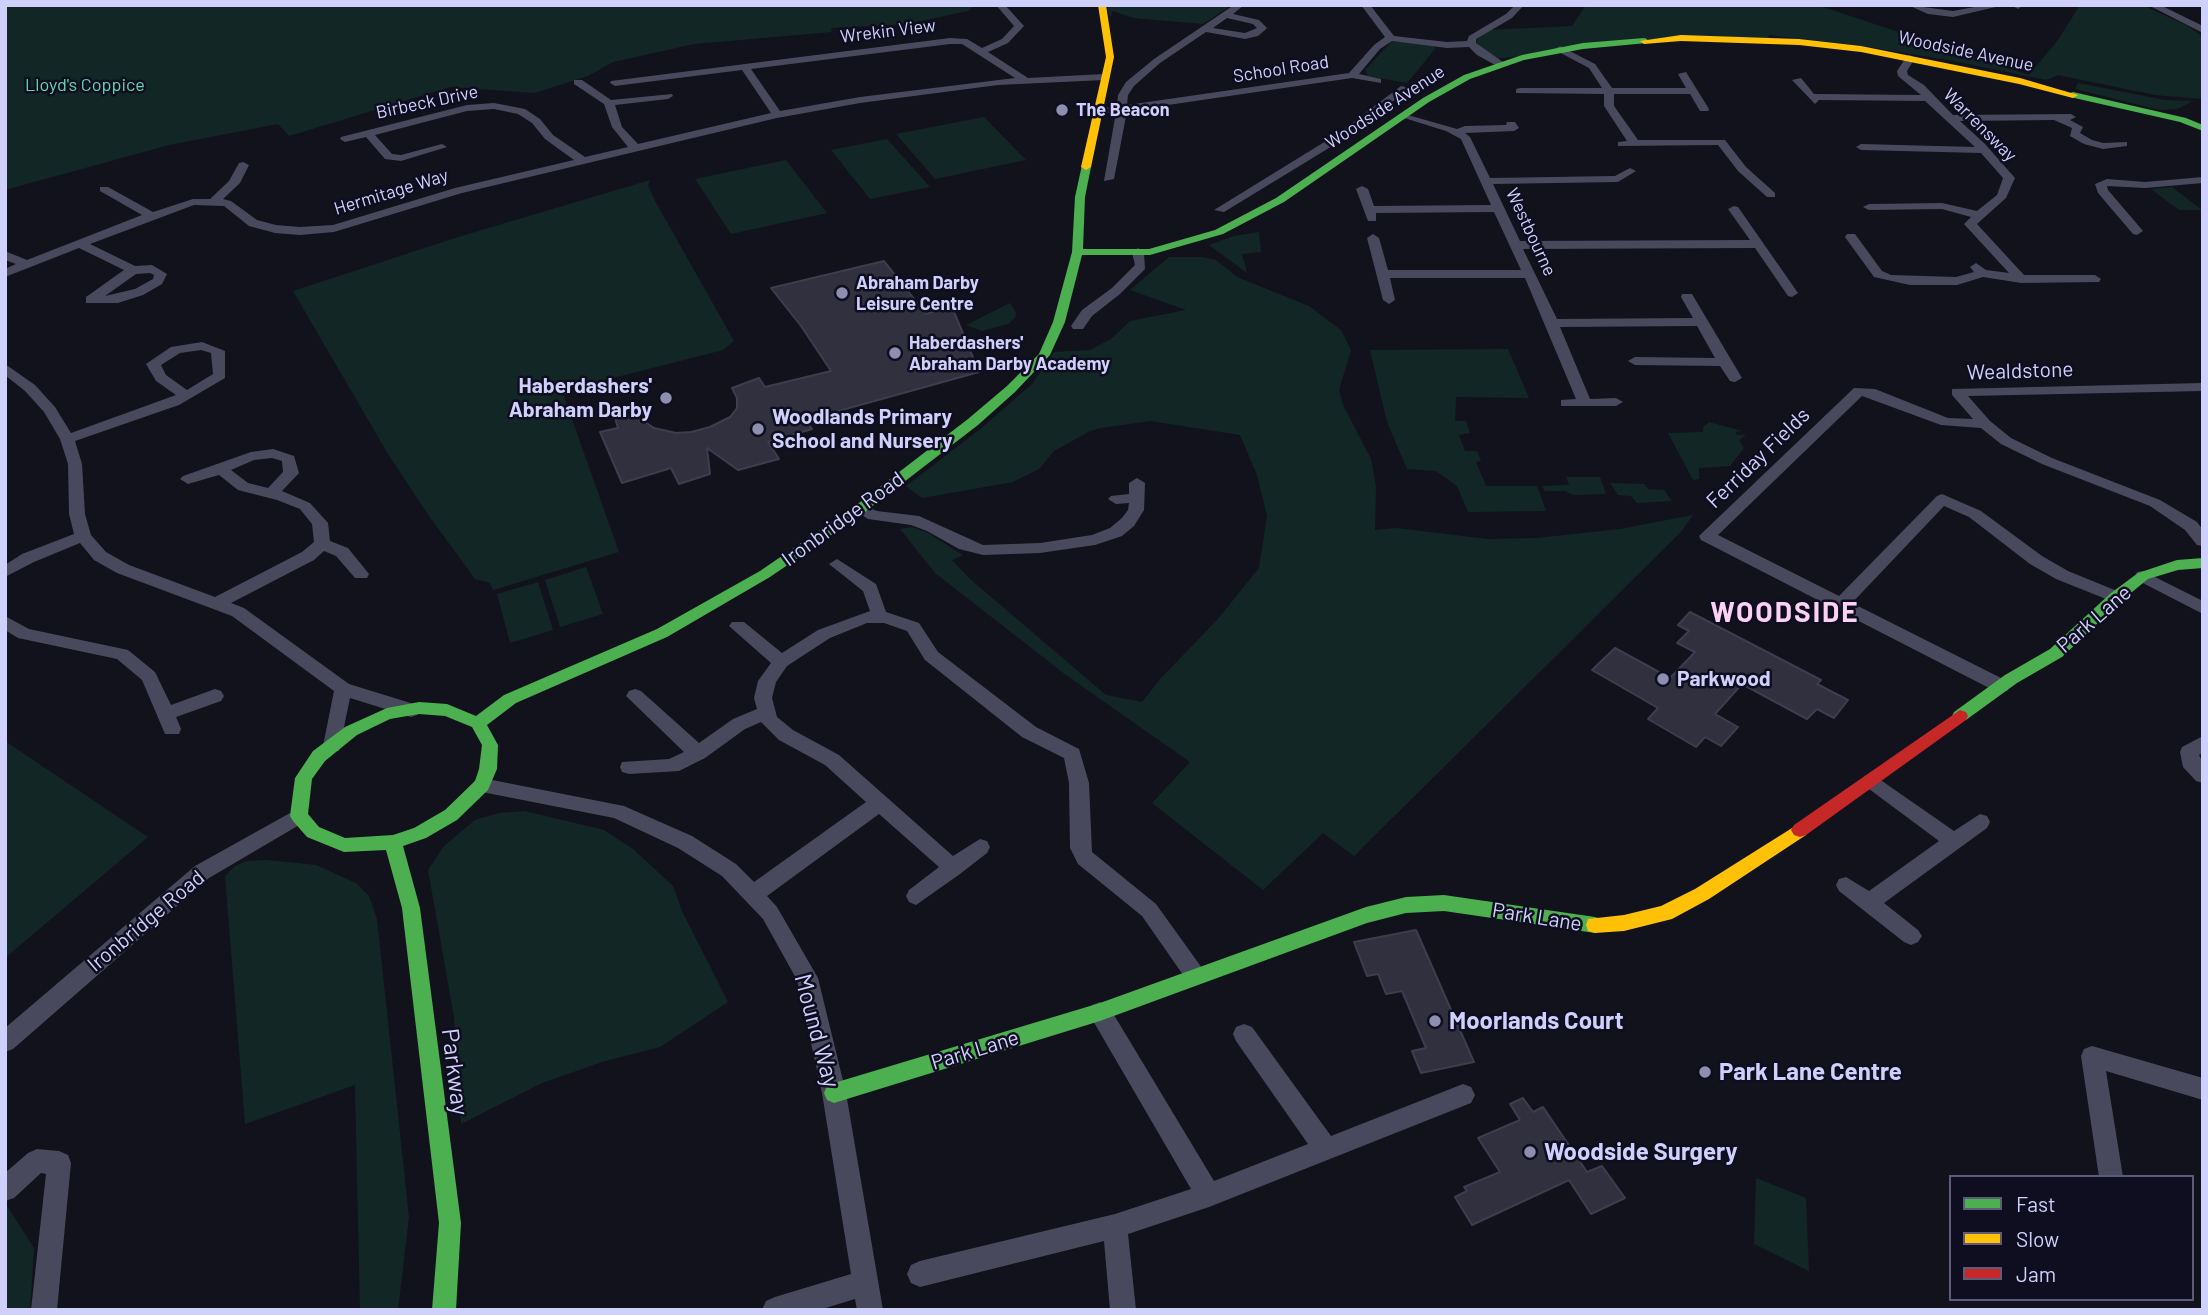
<!DOCTYPE html>
<style>
body{margin:0}
#map{position:relative;width:2208px;height:1315px;overflow:hidden;background:#12121c;font-family:Barlow,sans-serif}
canvas{display:block}
.frame{position:absolute;inset:0;border:7px solid #d0d0fc;pointer-events:none}
.legend{position:absolute;left:1949px;top:1175px;width:245px;height:126px;box-sizing:border-box;background:#0f0e20;border:2px solid #5c5c78;margin:0;padding:9px 12px;list-style:none;font-size:21px;color:#d0d0fc}
.legend li{display:flex;align-items:center;gap:14px;height:35px}
.legend b{width:35px;border:2px solid #5c5c78}
</style>
<div id="map">
<canvas width="2208" height="1315"></canvas>
<div class="frame"></div>
<ul class="legend">
<li><b style="height:9px;background:#4caf50"></b>Fast</li>
<li><b style="height:9px;background:#ffc107"></b>Slow</li>
<li><b style="height:9px;background:#c62828"></b>Jam</li>
</ul>
</div>
<script>
const context = document.querySelector('canvas').getContext('2d');
context.lineJoin = 'round';
function paint(path, color) {
  context.fillStyle = color;
  context.fill(path, 'evenodd');
}
function shape(rows) {
  const path = new Path2D();
  for (const r of rows) {
    path.moveTo(r[0], r[1]);
    for (let i = 2; i < r.length; i += 2) path.lineTo(r[i], r[i + 1]);
  }
  return path;
}
function strokePath(path, color, width, dash) {
  context.strokeStyle = color;
  context.lineWidth = width;
  context.lineCap = dash ? 'butt' : 'round';
  context.setLineDash(dash || []);
  context.stroke(path);
}
function drawText(font, color, halo, rows, align = 'center') {
  context.font = font + ' Barlow,sans-serif';
  context.lineWidth = 5;
  context.setLineDash([]);
  context.textBaseline = 'middle';
  context.strokeStyle = halo;
  context.fillStyle = color;
  for (const [text, x, y, turn = 0] of rows) {
    context.save();
    context.translate(x, y);
    context.rotate((+turn || 0) * Math.PI / 180);
    context.textAlign = isNaN(turn) ? turn : align;
    if (halo) context.strokeText(text, 0, 0);
    context.fillText(text, 0, 0);
    context.restore();
  }
}
paint(shape([
 [5,5,973,6,968,11,907,24,831,28,832,32,694,44,613,62,588,76,535,93,451,87,289,136,278,124,169,145,5,190],
 [1107,5,1232,5,1203,24,1133,18,1113,11,1110,18],
 [1586,5,1817,5,2029,75,2058,40,2080,5,2142,5,2188,26,2203,37,2203,99,2155,95,2058,75,2046,80,1953,61,1863,46,1768,35,1769,38,1686,36,1503,58,1496,58,1481,49,1476,42,1478,36,1488,30,1572,26],
 [1392,41,1432,45,1436,48,1407,83,1368,76,1365,70],
 [2078,83,2165,100,2193,101,2177,109,2160,110,2075,89],
 [984,117,1026,160,935,179,896,134],
 [887,139,930,187,870,199,831,150],
 [786,160,827,213,731,234,695,179],
 [650,180,648,185,654,199,734,341,723,350,562,391,619,552,493,590,490,583,475,579,429,516,388,454,293,291,455,238],
 [2172,187,2202,210,2179,210,2151,189],
 [1259,232,1261,252,1242,254,1247,273,1209,245,1234,236],
 [1169,257,1202,257,1216,260,1237,277,1309,306,1341,330,1351,350,1339,390,1343,405,1371,459,1376,486,1375,530,1396,528,1488,539,1537,538,1620,529,1693,515,1681,532,1354,856,1323,833,1263,890,1152,803,1190,762,1066,675,935,573,900,529,912,527,928,533,963,555,952,560,970,579,1106,695,1142,702,1161,678,1217,620,1259,568,1267,516,1257,475,1240,435,1150,421,1101,428,1090,431,1054,451,1039,469,1013,482,922,498,906,486,979,430,1032,384,1054,352,1090,350,1111,339,1130,321,1186,310,1130,290],
 [1010,303,1016,312,1015,318,1008,324,982,331,966,325],
 [1508,349,1529,398,1456,397,1455,421,1466,421,1470,433,1459,435,1465,451,1477,451,1481,461,1476,462,1486,486,1537,486,1546,511,1468,512,1457,486,1436,471,1407,469,1387,422,1370,350],
 [1709,422,1742,431,1735,432,1737,435,1746,435,1739,440,1744,448,1730,466,1699,468,1699,479,1693,480,1668,433,1703,432,1703,427],
 [1566,477,1600,477,1606,494,1573,495,1565,491,1545,491,1542,486,1569,485],
 [1610,483,1644,484,1648,489,1664,490,1672,501,1637,503,1631,496,1618,495],
 [586,567,603,614,560,627,545,580],
 [538,582,553,630,510,643,497,594],
 [5,741,148,837,5,958],
 [525,811,604,830,633,849,673,886,682,911,728,1002,660,1047,602,1062,542,1083,461,1124,454,1017,428,870,444,846,475,820,499,813],
 [266,860,316,865,356,883,369,896,377,919,409,1217,398,1310,360,1310,355,1085,245,1124,225,876,235,866,247,861],
 [1756,1178,1806,1198,1809,1271,1754,1244],
 [5,1203,34,1248,30,1310,5,1310]
]), '#122725');
const building = shape([
 [884,261,926,314,952,307,979,372,806,420,812,429,768,442,779,459,738,470,707,448,710,474,679,484,671,468,622,483,600,432,618,428,615,418,641,413,648,424,654,428,676,433,691,432,710,427,730,417,737,408,737,398,732,388,759,378,765,387,831,371,801,326,771,288,884,261],
 [1690,612,1821,680,1817,684,1848,700,1834,718,1817,709,1807,719,1742,684,1715,714,1738,727,1721,746,1705,737,1696,747,1648,719,1658,708,1592,670,1615,648,1670,678,1695,652,1677,643,1689,631,1678,625,1690,612],
 [1416,930,1474,1062,1421,1073,1412,1051,1426,1048,1402,991,1386,994,1378,974,1367,976,1354,942,1416,930],
 [1523,1098,1533,1112,1543,1107,1587,1172,1602,1166,1625,1198,1591,1214,1569,1180,1472,1225,1455,1197,1467,1191,1464,1187,1500,1172,1478,1138,1520,1120,1510,1104,1523,1098]
]);
paint(building, '#30303e');
strokePath(building, '#3e3c4f', 2);
paint(shape([
 [996,5,1005,5,1024,26,1008,43,988,52,1028,78,1104,74,1109,77,1104,80,998,85,860,103,777,118,462,193,334,232,300,235,275,233,249,226,224,206,194,205,90,244,135,266,152,265,167,274,162,284,143,295,118,303,86,303,86,297,124,270,79,248,5,277,5,269,16,264,5,260,5,251,27,260,142,215,100,191,100,187,108,187,153,212,193,199,210,199,229,181,239,163,243,162,249,165,240,183,223,199,231,201,257,220,276,225,300,227,333,225,455,188,574,160,545,139,532,123,518,114,494,109,467,111,375,135,392,154,401,155,442,144,447,147,401,161,385,159,366,137,345,142,340,139,341,137,467,105,494,103,525,109,540,119,553,135,585,157,628,147,612,127,604,104,574,84,574,80,582,80,611,100,672,94,673,96,668,99,615,105,622,127,638,144,771,113,742,70,615,86,610,83,611,81,950,38,967,39,982,48,1002,39,1014,26,996,5],
 [950,44,962,44,1015,78,860,97,780,111,751,69,950,44],
 [150,273,154,275,153,279,135,289,105,296,136,274,150,273],
 [1234,5,1244,5,1233,14,1259,20,1267,28,1265,30,1258,36,1245,39,1206,32,1160,63,1134,86,1128,95,1127,105,1349,73,1374,45,1385,37,1361,5,1370,5,1394,36,1447,42,1467,41,1469,36,1506,14,1515,5,1524,5,1512,18,1476,39,1476,43,1503,62,1503,66,1497,66,1477,55,1469,47,1447,48,1392,41,1380,49,1359,74,1381,79,1381,83,1352,78,1127,111,1114,179,1104,181,1116,112,1100,114,1096,113,1096,109,1117,106,1118,95,1126,82,1154,59,1234,5],
 [1227,18,1253,24,1257,28,1245,33,1213,28,1227,18],
 [1908,5,1953,11,1985,5,2004,5,1953,17,1928,14,1908,5],
 [2011,5,2022,5,2022,6,2018,9,2011,5],
 [2148,5,2160,5,2203,26,2203,33,2148,5],
 [1560,46,1595,64,1612,88,1686,88,1678,74,1686,72,1709,109,1708,111,1700,111,1690,94,1614,94,1614,106,1638,140,1725,140,1746,167,1775,193,1775,197,1767,197,1738,171,1718,145,1618,146,1618,142,1627,141,1604,106,1604,94,1516,93,1516,89,1520,88,1602,88,1589,68,1557,51,1555,49,1560,46],
 [1910,55,1915,58,1907,71,1908,75,1924,85,1953,115,2071,114,2076,117,2070,120,2083,127,2080,133,2092,140,2103,143,2127,142,2127,146,2103,149,2084,144,2070,136,2072,128,2054,120,1960,121,1985,144,2015,178,2006,198,1977,224,2024,275,2095,275,2101,279,2099,282,2021,283,1983,277,1957,285,1910,285,1874,277,1845,237,1847,234,1855,234,1882,271,1891,275,1956,277,1974,272,1970,267,1976,263,1986,270,2009,273,1964,224,1971,217,1942,209,1869,210,1863,207,1869,204,1942,203,1977,211,1997,195,2003,178,1981,153,1861,150,1856,147,1861,144,1975,147,1925,101,1819,100,1815,104,1792,80,1801,78,1814,94,1921,95,1898,76,1897,71,1907,56,1910,55],
 [1401,86,1410,88,1347,137,1224,212,1214,210,1339,133,1401,86],
 [1401,113,1457,129,1465,126,1506,125,1507,122,1515,122,1519,128,1514,131,1465,133,1470,137,1490,178,1615,176,1630,168,1636,171,1618,182,1493,184,1520,241,1750,240,1728,209,1734,206,1738,207,1798,293,1792,297,1788,296,1755,248,1523,249,1557,319,1693,318,1681,297,1682,294,1692,294,1742,378,1735,382,1730,381,1720,366,1635,365,1628,361,1635,357,1715,358,1697,326,1560,327,1590,399,1616,398,1623,402,1616,406,1561,406,1561,400,1576,399,1525,278,1390,278,1395,300,1389,304,1383,300,1367,238,1373,234,1379,238,1388,270,1521,270,1494,212,1376,213,1376,221,1368,221,1356,189,1362,186,1368,189,1374,206,1491,205,1461,139,1446,131,1401,117,1401,113],
 [2203,177,2203,183,2145,188,2107,186,2108,190,2143,231,2137,235,2133,234,2098,193,2095,184,2107,179,2145,182,2203,177],
 [1138,248,1144,252,1145,269,1120,294,1092,316,1083,329,1073,329,1071,326,1082,310,1112,288,1135,265,1132,252,1138,248],
 [202,342,225,351,225,378,179,405,75,441,82,464,85,514,91,535,106,552,129,565,215,597,302,552,314,542,312,524,300,509,277,500,238,490,219,475,188,484,180,479,183,476,251,452,273,449,294,456,299,473,282,491,310,503,328,523,330,541,348,548,369,574,367,578,355,578,336,556,324,551,314,560,231,603,244,608,349,684,417,705,420,710,417,715,411,717,350,698,339,751,325,751,323,746,334,691,232,616,117,573,94,560,80,543,34,562,5,577,5,565,22,554,74,534,69,514,68,464,60,439,44,412,25,391,5,375,5,364,35,385,55,407,71,433,176,395,156,381,146,364,171,347,202,342],
 [201,350,211,353,213,374,187,390,166,375,161,365,180,353,201,350],
 [272,458,282,461,283,472,268,488,248,483,231,470,254,460,272,458],
 [2203,383,2203,391,1968,396,1990,421,2011,438,2052,458,2160,500,2197,522,2203,530,2203,546,2197,545,2185,530,2150,506,2042,464,2001,444,1981,428,1941,425,1862,396,1718,535,1839,596,1937,496,1942,494,1981,511,2042,556,2068,571,2122,593,2124,597,2116,603,2056,579,2030,564,1969,517,1944,506,1852,603,2007,681,2010,686,2007,691,1995,691,1701,540,1699,536,1854,388,1875,389,1948,418,1973,419,1952,395,1952,389,2203,383],
 [1137,478,1145,483,1144,510,1134,526,1122,536,1095,545,1040,553,983,555,959,549,927,531,911,525,868,519,852,509,860,504,877,511,919,516,983,545,1040,543,1092,535,1110,528,1122,518,1128,510,1129,503,1116,504,1108,499,1111,496,1129,494,1129,483,1137,478],
 [837,559,876,584,886,612,919,623,938,652,1036,727,1079,749,1089,783,1092,852,1156,904,1207,975,1204,982,1196,984,1188,982,1142,916,1078,864,1070,848,1069,783,1064,758,1022,737,925,660,907,631,884,623,867,623,830,638,787,666,776,682,772,698,777,717,793,730,839,755,953,856,980,839,987,841,990,847,987,853,960,874,916,905,909,902,906,896,909,890,939,867,879,814,767,896,777,907,818,978,846,1093,883,1310,857,1310,855,1299,819,1310,762,1310,766,1301,775,1297,851,1274,822,1093,797,980,763,919,722,876,678,848,614,818,482,792,475,790,472,785,475,780,482,778,624,806,692,836,736,864,754,882,866,802,825,765,779,740,761,722,745,729,705,758,679,771,629,774,622,772,620,767,622,762,669,759,684,752,626,696,629,691,635,689,641,691,699,743,733,719,757,709,754,698,758,681,771,663,729,626,732,622,744,622,782,653,818,630,870,611,863,591,829,564,837,559],
 [2143,571,2203,601,2203,614,2137,580,2135,576,2137,572,2143,571],
 [5,616,29,629,128,650,155,672,171,705,215,689,221,691,224,696,221,701,176,717,181,729,179,734,165,734,142,680,117,659,18,638,5,630,5,616],
 [2203,736,2203,752,2199,755,2203,763,2203,783,2196,781,2183,767,2180,752,2182,747,2203,736],
 [1872,774,1954,831,1980,814,1987,816,1990,822,1987,828,1884,903,1918,930,1922,936,1918,942,1911,945,1904,942,1839,891,1836,885,1839,879,1846,877,1869,891,1939,841,1865,786,1862,781,1865,776,1872,774],
 [299,808,306,811,309,816,306,821,209,878,13,1049,5,1052,5,1028,195,866,299,808],
 [1100,1002,1108,1005,1214,1181,1308,1144,1236,1041,1233,1034,1236,1027,1244,1024,1252,1027,1331,1136,1463,1084,1471,1087,1475,1095,1471,1103,1209,1207,1128,1234,1136,1310,1110,1310,1104,1241,920,1287,911,1283,907,1274,911,1265,920,1261,1115,1214,1191,1189,1092,1019,1089,1012,1092,1005,1100,1002],
 [2092,1046,2203,1078,2203,1100,2106,1071,2123,1177,2099,1177,2081,1056,2084,1049,2092,1046],
 [37,1149,59,1151,68,1155,71,1163,57,1310,31,1310,46,1174,41,1173,14,1198,5,1201,5,1173,28,1153,37,1149]
]), '#48495c');
paint(shape([
 [1644,38,1647,39,1647,43,1583,49,1524,60,1470,79,1429,102,1284,202,1223,234,1150,255,1082,255,1065,322,1050,355,1015,392,978,425,865,512,770,577,667,637,516,703,487,725,498,745,497,769,488,790,457,820,426,838,403,846,420,908,461,1223,456,1310,432,1310,439,1223,402,908,386,850,344,852,307,837,293,821,290,816,295,778,313,751,345,727,387,708,419,702,447,704,476,716,504,695,657,629,760,571,855,506,968,419,1007,386,1039,354,1053,322,1072,252,1075,197,1082,165,1091,167,1085,197,1083,249,1149,249,1215,230,1276,198,1423,98,1464,75,1522,55,1583,43,1644,38],
 [419,714,445,716,472,727,482,745,479,769,475,781,445,810,414,828,393,835,345,838,319,827,308,814,312,779,325,761,357,735,390,719,419,714],
 [2073,92,2186,118,2203,125,2203,131,2180,122,2070,97,2070,93,2073,92],
 [2203,558,2203,568,2178,570,2148,579,2121,601,2062,657,2017,683,1966,720,1954,720,1952,716,1954,712,2005,675,2050,649,2111,593,2138,573,2177,560,2203,558],
 [1444,895,1595,917,1602,919,1604,925,1602,931,1595,933,1444,911,1406,913,1367,923,1100,1021,834,1103,827,1100,824,1093,827,1086,834,1083,1100,1003,1366,907,1406,897,1444,895]
]), '#4caf50');
paint(shape([
 [1098,5,1106,5,1114,57,1091,167,1086,170,1081,167,1106,57,1098,5],
 [1681,35,1799,39,1861,46,2020,78,2078,95,2073,98,2019,84,1861,52,1799,45,1681,41,1644,44,1640,41,1681,35],
 [1800,823,1806,825,1809,830,1806,835,1709,899,1672,919,1624,931,1595,933,1588,931,1586,925,1588,919,1624,915,1661,906,1695,889,1800,823]
]), '#ffc107');
paint(shape([
 [1960,710,1966,712,1968,716,1966,720,1806,835,1800,837,1794,835,1791,830,1794,825,1960,710]
]), '#c62828');
for (const [x, y, r, color] of [
 [1062,110,7,"#8e8eae"],
 [842,293,7,"#8e8eae"],
 [895,353,7,"#8e8eae"],
 [666,398,7,"#8e8eae"],
 [758,429,7,"#8e8eae"],
 [1663,679,7,"#8e8eae"],
 [1435,1021,7,"#8e8eae"],
 [1705,1072,7,"#8e8eae"],
 [1530,1152,7,"#8e8eae"]
]) {
  const dot = new Path2D();
  dot.arc(x, y, r, 0, 2 * Math.PI);
  context.fillStyle = color;
  context.fill(dot);
  strokePath(dot, '#0f0e20', 2.5);
}
drawText('18px', '#d0d0fc', '#0f0e20', [
 ["Wrekin View",888,31,-7],
 ["Woodside Avenue",1966,51,12],
 ["School Road",1281,69,-9],
 ["Birbeck Drive",427,102,-12],
 ["Woodside Avenue",1385,107,-33],
 ["Warrensway",1980,125,45],
 ["Hermitage Way",391,192,-17],
 ["Westbourne",1531,232,65]
]);
drawText('18px', '#61d8ac', '#0f0e20', [
 ["Lloyd's Coppice",85,85]
]);
drawText('bold 18px', '#d0d0fc', '#0f0e20', [
 ["The Beacon",1076,110],
 ["Abraham Darby",856,283],
 ["Leisure Centre",856,304],
 ["Haberdashers'",909,343],
 ["Abraham Darby Academy",909,364]
], 'left');
drawText('21px', '#d0d0fc', '#0f0e20', [
 ["Wealdstone",2020,371,-2],
 ["Ferriday Fields",1758,458,-44],
 ["Ironbridge Road",843,519,-36],
 ["Park Lane",2094,619,-41],
 ["Park Lane",1537,917,9],
 ["Ironbridge Road",146,921,-40],
 ["Park Lane",975,1050,-17]
]);
drawText('bold 21px', '#d0d0fc', '#0f0e20', [
 ["Haberdashers'",652,386,"right"],
 ["Abraham Darby",652,410,"right"],
 ["Woodlands Primary",772,417],
 ["School and Nursery",772,441],
 ["Parkwood",1677,679]
], 'left');
drawText('bold 24px', '#d0d0fc', '#0f0e20', [
 ["Moorlands Court",1449,1021],
 ["Park Lane Centre",1719,1072],
 ["Woodside Surgery",1544,1152]
], 'left');
drawText('24px', '#d0d0fc', '#0f0e20', [
 ["Mound Way",817,1031,75],
 ["Parkway",455,1072,83]
]);
context.letterSpacing = '2px';
drawText('bold 28px', '#fcd2f2', '#0f0e20', [
 ["WOODSIDE",1785,613]
]);
context.letterSpacing = '0px';
</script>
